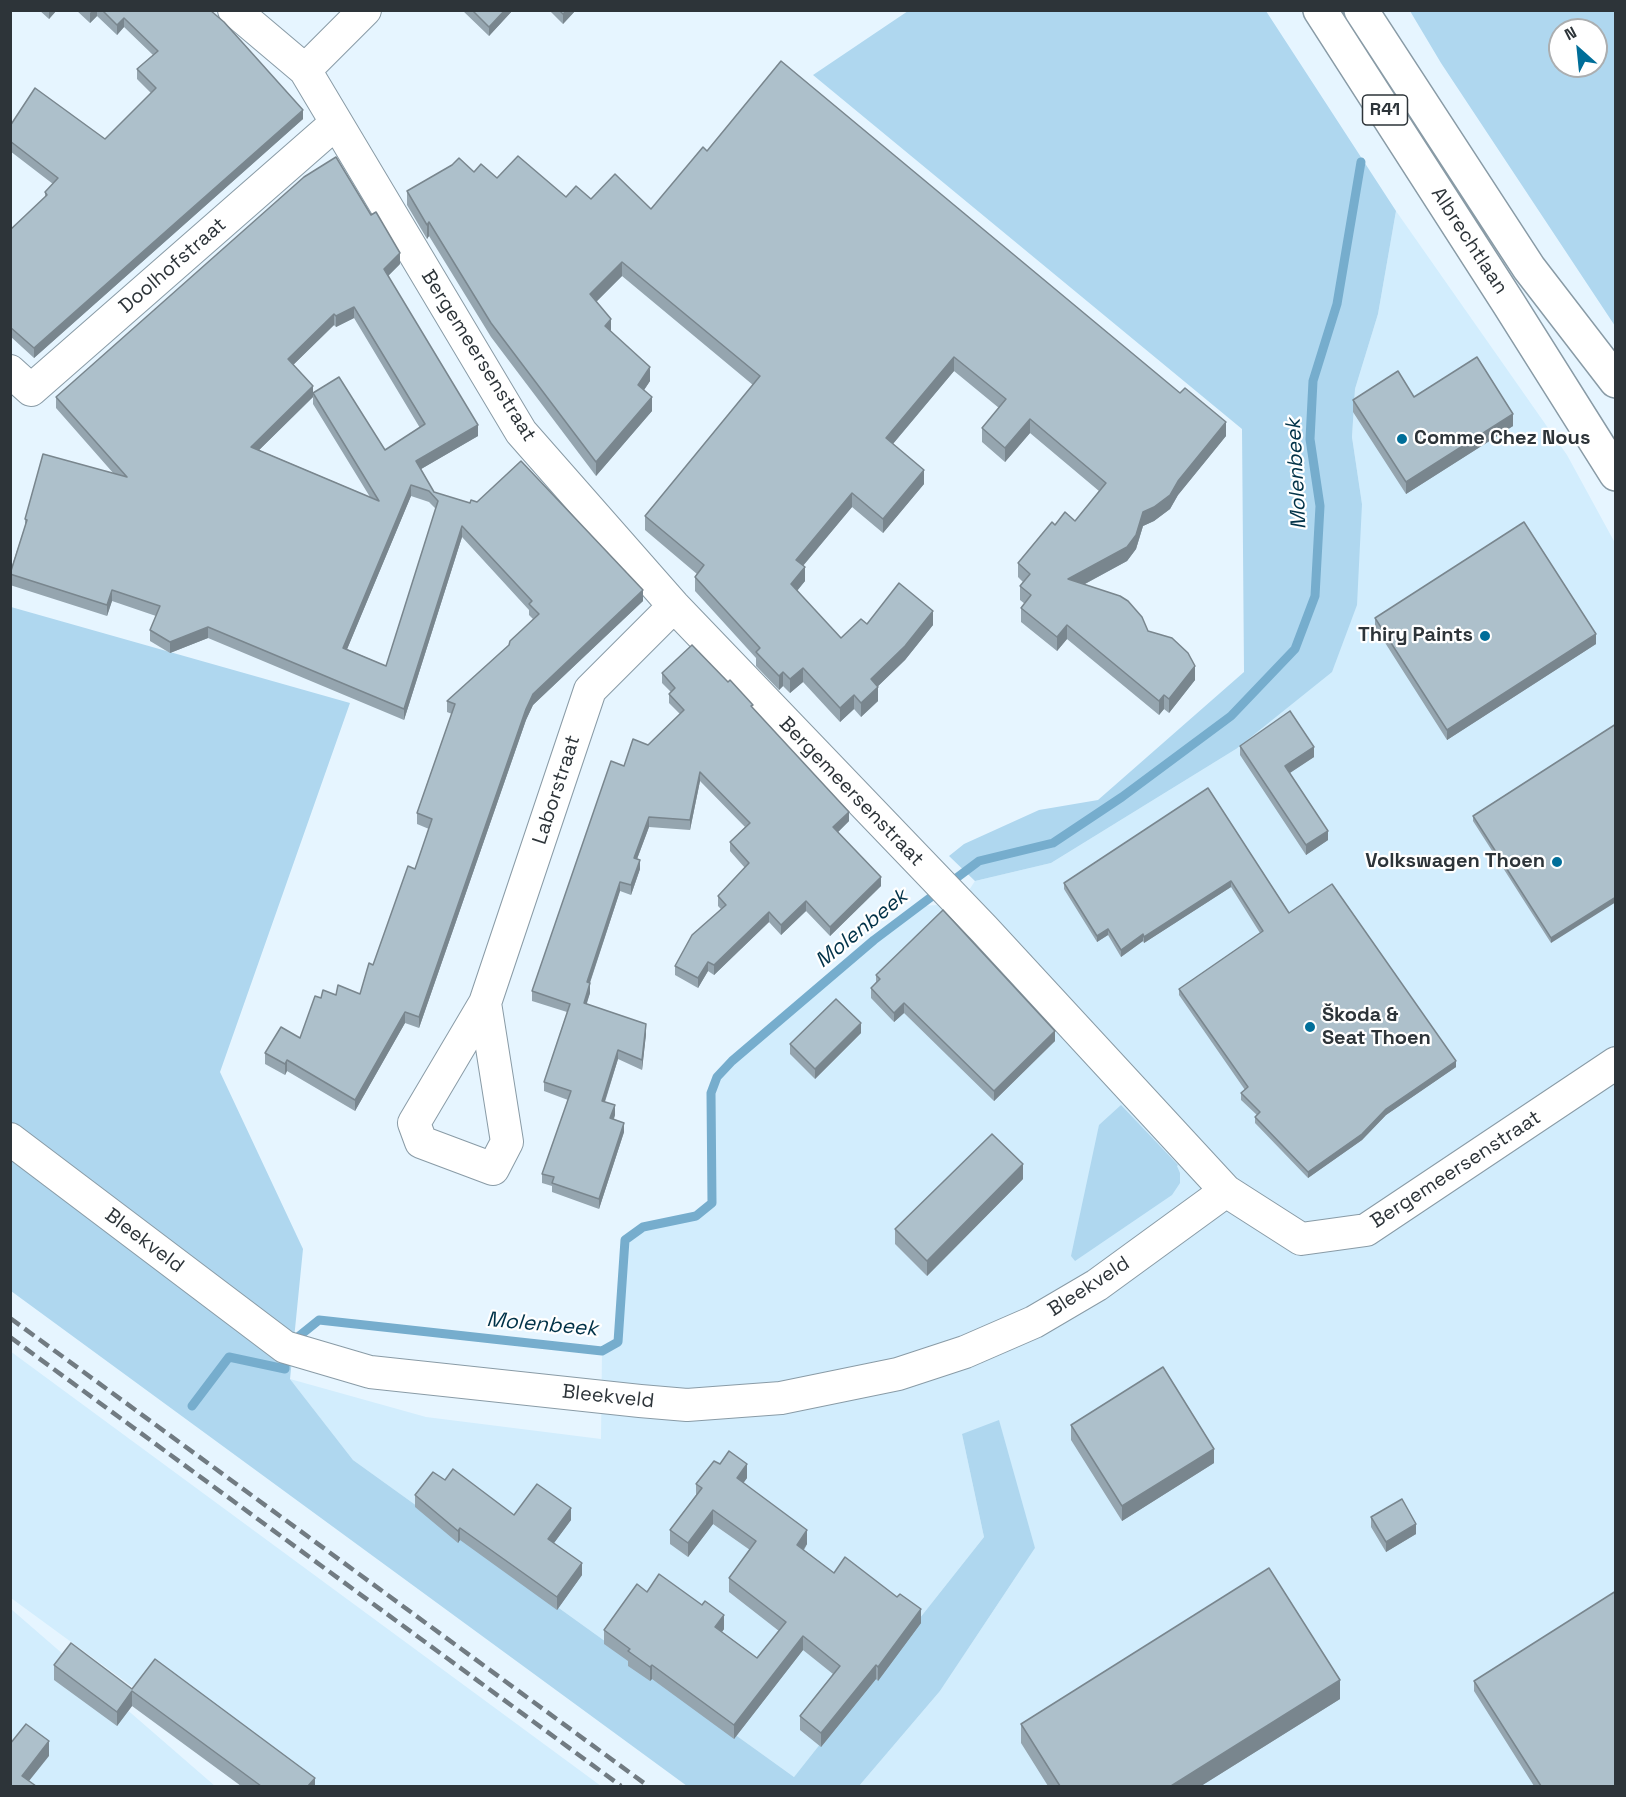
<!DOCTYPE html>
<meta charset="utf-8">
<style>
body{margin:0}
#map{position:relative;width:1626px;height:1797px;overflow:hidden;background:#e6f5ff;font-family:"Space Grotesk",sans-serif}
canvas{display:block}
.frame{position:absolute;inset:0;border:12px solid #2d3439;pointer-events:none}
.north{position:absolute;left:1548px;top:18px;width:60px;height:60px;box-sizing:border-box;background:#fff;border:2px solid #abaeb0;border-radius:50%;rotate:333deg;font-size:16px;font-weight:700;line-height:24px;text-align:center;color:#2d3439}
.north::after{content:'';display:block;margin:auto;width:21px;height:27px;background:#006e99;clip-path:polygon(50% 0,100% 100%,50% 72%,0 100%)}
</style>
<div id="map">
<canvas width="1626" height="1797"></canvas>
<div class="frame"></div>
<div class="north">N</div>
</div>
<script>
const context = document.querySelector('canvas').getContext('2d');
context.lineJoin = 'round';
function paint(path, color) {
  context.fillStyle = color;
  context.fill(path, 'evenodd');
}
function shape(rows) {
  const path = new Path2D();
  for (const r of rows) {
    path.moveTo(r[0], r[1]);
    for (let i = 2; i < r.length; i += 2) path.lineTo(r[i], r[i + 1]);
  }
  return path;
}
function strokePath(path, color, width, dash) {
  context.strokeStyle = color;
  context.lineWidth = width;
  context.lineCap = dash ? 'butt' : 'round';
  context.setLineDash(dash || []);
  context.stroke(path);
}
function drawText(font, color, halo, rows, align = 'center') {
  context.font = font + ' "Space Grotesk",sans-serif';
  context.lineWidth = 4.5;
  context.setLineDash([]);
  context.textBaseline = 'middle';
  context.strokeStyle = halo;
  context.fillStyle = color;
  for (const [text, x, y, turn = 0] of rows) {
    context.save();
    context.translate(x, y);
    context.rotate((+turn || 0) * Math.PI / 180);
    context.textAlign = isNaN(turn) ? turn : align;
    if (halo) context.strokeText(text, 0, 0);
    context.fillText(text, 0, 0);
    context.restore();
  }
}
paint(shape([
 [1396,211,1567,455,1615,543,1615,1786,859,1786,940,1691,1035,1548,962,1434,984,1537,794,1777,353,1460,290,1379,426,1417,601,1439,602,1351,618,1342,625,1240,643,1227,696,1216,712,1203,711,1093,717,1077,732,1061,874,940,918,906,960,904,975,881,1051,863,1236,749,1362,504,1352,437,1355,389,1378,314],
 [10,1351,601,1786,268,1786,11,1598],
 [11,1609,215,1786,11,1786]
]), '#d2edfd');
paint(shape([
 [908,11,1266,11,1396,211,1378,314,1355,389,1352,437,1362,504,1357,605,1332,672,1236,749,1051,863,975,881,949,856,964,844,1039,810,1098,800,1244,672,1242,429,813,75],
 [1410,11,1615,11,1615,326,1441,63],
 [1560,30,1596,30,1596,66,1560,66],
 [11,607,350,703,220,1072,303,1249,290,1379,353,1460,794,1777,984,1537,962,1434,999,1420,1035,1548,940,1691,859,1786,687,1786,11,1291],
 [1121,1105,1178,1165,1177,1166,1180,1173,1180,1183,1172,1195,1075,1261,1071,1256,1099,1125]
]), '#afd7ef');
strokePath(shape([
 [293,1341,319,1320,602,1351,618,1342,625,1240,643,1227,696,1216,712,1203,711,1093,717,1077,732,1061,874,940,979,861,1053,843,1122,797,1231,716,1295,649,1315,596,1320,506,1310,439,1313,381,1337,304,1361,162],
 [192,1406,229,1357,285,1369,285,1351]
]), '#76adcd', 9);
const street = shape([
 [234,10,305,70,521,432,674,606,984,929,1226,1191,1301,1239,1366,1230,1616,1063],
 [305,70,365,10],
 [10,371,31,390,336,123],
 [485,1003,507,1142,493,1169,421,1142,414,1123,485,1003,590,690,674,606],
 [10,1139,285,1347,370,1372,640,1401,687,1405,781,1398,898,1374,965,1352,1034,1322,1097,1285,1226,1191]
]);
const primary = shape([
 [1320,10,1509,304,1616,474],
 [1361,10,1529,268,1616,381]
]);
strokePath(street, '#899ba6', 34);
strokePath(primary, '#899ba6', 36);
strokePath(street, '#fff', 32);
strokePath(primary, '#fff', 33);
strokePath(shape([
 [10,1318,648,1786],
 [10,1337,621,1786]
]), '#717b82', 4.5, [12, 6]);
paint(shape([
 [39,10,57,10,49,19],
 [76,10,210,10,303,119,34,358,10,336,10,230,45,197,45,192,53,184,10,151,10,126,105,139,151,93,137,79,137,69,153,55,124,27,117,35,97,16,90,23],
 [462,10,513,10,489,36],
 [549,10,576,10,563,24],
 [707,151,1226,436,1178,495,1170,509,1154,521,1143,526,1136,549,1127,561,1085,584,1148,631,1195,680,1169,713,1164,709,1159,715,1067,639,1057,651,1021,622,1021,608,1025,604,1020,600,1020,586,1023,582,1018,577,1018,563,1055,525,1075,521,1099,491,1030,433,1005,462,982,442,982,428,999,408,954,371,893,444,924,484,883,533,852,507,803,566,805,581,797,591,841,638,867,624,933,625,905,660,878,686,878,701,861,717,854,709,840,722,803,682,790,693,783,686,779,690,756,666,756,658,695,591,695,577,697,574,645,530,645,516,753,385,622,276,596,302,611,332,650,381,644,390,652,411,596,476,491,337,429,236,427,239,407,205,407,191,474,172,566,197,591,199,651,209],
 [400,264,388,276,478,436,421,469,434,492,643,601,533,705,526,720,419,1028,405,1023,355,1111,287,1071,285,1075,265,1064,265,1053,300,1038,321,998,336,995,360,994,415,869,429,829,417,824,417,813,452,714,447,712,447,701,509,645,533,619,529,615,529,610,462,537,404,720,208,638,170,653,150,641,150,630,156,616,112,601,107,616,10,585,10,572,25,526,25,519,114,474,56,408,56,397],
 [354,318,420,428,385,450,313,393,313,404,370,497,259,450,313,397,293,365,334,325,336,327],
 [411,496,429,502,436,509,386,666,347,649],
 [1414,397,1513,426,1406,494,1353,412,1353,400],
 [1375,618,1596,644,1447,740,1375,627],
 [662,673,728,682,753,708,849,821,838,832,881,886,830,936,806,911,781,935,769,922,714,975,708,971,698,988,675,975,675,966,721,909,718,906,718,896,745,868,730,851,730,842,745,827,700,781,690,830,649,827,637,859,640,869,631,895,620,891,590,983,590,993,586,1004,646,1034,642,1070,618,1059,605,1102,615,1115,614,1119,624,1132,599,1209,552,1192,552,1186,542,1183,542,1174,568,1100,544,1091,544,1082,567,1012,532,1001,532,991,624,766,648,745,680,714,669,703,669,694,671,692,662,683],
 [1616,724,1551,943,1473,821,1473,816],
 [1240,746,1314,757,1290,773,1328,840,1306,855,1240,755],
 [1208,788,1289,913,1456,1067,1386,1115,1362,1140,1308,1178,1255,1123,1255,1117,1257,1115,1241,1100,1241,1093,1245,1090,1179,995,1179,989,1260,933,1231,887,1144,943,1143,941,1121,957,1108,935,1097,942,1064,889,1064,883],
 [876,975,1055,1041,994,1101,904,1013,894,1022,871,998,871,988,876,982],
 [861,1033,815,1079,790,1054,790,1044],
 [1023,1179,927,1276,895,1244,895,1229],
 [1071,1425,1214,1463,1122,1521,1071,1440],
 [747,1478,743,1483,807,1544,804,1550,834,1573,921,1623,878,1681,876,1679,821,1747,800,1730,800,1716,833,1674,803,1650,734,1739,652,1679,650,1681,628,1666,628,1661,604,1644,604,1630,647,1592,724,1629,722,1632,757,1658,779,1631,729,1592,729,1578,750,1550,713,1524,688,1557,670,1544,670,1530,696,1495,696,1484],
 [445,1480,514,1515,571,1520,554,1543,582,1575,557,1610,460,1540,458,1543,415,1507,415,1495],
 [1371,1517,1416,1534,1386,1552,1371,1527],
 [54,1665,132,1689,315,1786,241,1786,132,1706,117,1726,54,1680],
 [1474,1681,1616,1786,1534,1786,1474,1691],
 [1340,1699,1201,1786,1048,1786,1021,1743,1021,1724]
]), '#95a5af');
paint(shape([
 [49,10,57,10,49,19],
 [93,10,97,10,97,16,90,23,90,13],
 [505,10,513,10,489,36,489,27],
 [567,10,576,10,563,24,563,14],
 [124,18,124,27,117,35,117,25],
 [303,110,303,119,34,358,34,348],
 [429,222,429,236,427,239,427,225],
 [400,253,400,264,384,280,384,269],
 [622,262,622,276,590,308,590,294],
 [354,307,354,318,336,327,336,316],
 [334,314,334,325,288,370,288,359],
 [611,319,611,333,605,326],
 [954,357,954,371,886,452,886,438],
 [650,367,650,381,638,399,638,385],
 [313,386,313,397,251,458,251,447],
 [652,397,652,411,596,476,596,462],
 [1513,414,1513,426,1406,494,1406,482],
 [1030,419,1030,433,1005,462,1005,448],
 [1226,422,1226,436,1178,495,1170,509,1154,521,1143,526,1136,549,1127,561,1068,593,1068,579,1143,512,1178,481],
 [478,425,478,436,416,472,416,461],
 [924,470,924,484,883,533,883,519],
 [411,485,411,496,343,659,343,648],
 [852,493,852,507,796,574,796,560],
 [462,526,462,537,404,720,404,709],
 [805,567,805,581,791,598,791,584],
 [112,590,112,601,107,616,107,605],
 [643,590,643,601,533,705,526,720,419,1028,419,1017,526,709,533,694],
 [933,611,933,625,905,660,871,693,871,679],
 [1067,625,1067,639,1057,651,1057,637],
 [208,627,208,638,170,653,170,642],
 [1596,634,1596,644,1447,740,1447,730],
 [1195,666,1195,680,1169,713,1169,699],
 [803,668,803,682,790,693,790,679],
 [783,672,783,686,779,690,779,676],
 [878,687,878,701,861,717,861,703],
 [854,695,854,709,840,722,840,708],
 [1164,695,1164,709,1159,715,1159,701],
 [1314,747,1314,757,1285,776,1285,766],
 [700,772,700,781,690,830,690,820],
 [849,812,849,821,833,837,833,827],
 [649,817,649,827,634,867,634,858],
 [1328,831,1328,840,1306,855,1306,845],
 [640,860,640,869,631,895,631,885],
 [881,877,881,886,830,936,830,927],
 [1231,881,1231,887,1144,943,1144,937],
 [620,882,620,891,587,991,587,982],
 [1616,897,1616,902,1551,943,1551,938],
 [806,901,806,911,781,935,781,925],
 [769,912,769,922,714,975,714,965],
 [1108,929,1108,935,1097,942,1097,936],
 [1143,934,1143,941,1121,957,1121,950],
 [708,962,708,971,698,988,698,978],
 [590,983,590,993,584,1013,584,1003],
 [904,1003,904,1013,894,1022,894,1013],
 [405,1012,405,1023,355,1111,355,1100],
 [861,1023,861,1033,815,1079,815,1069],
 [646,1024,646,1034,642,1070,642,1060],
 [1055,1031,1055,1041,994,1101,994,1091],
 [618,1050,618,1059,602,1110,602,1101],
 [287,1060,287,1071,285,1075,285,1064],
 [1456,1061,1456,1067,1386,1115,1362,1140,1308,1178,1308,1172,1386,1109],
 [615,1105,615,1115,610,1128,610,1118],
 [624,1123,624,1132,599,1209,599,1199],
 [1023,1164,1023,1179,927,1276,927,1261],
 [1214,1449,1214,1463,1122,1521,1122,1506],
 [747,1464,747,1478,737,1492,737,1478],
 [571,1508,571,1520,548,1551,548,1539],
 [713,1510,713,1524,688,1557,688,1543],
 [1416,1524,1416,1534,1386,1552,1386,1542],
 [460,1528,460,1540,458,1543,458,1531],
 [807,1530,807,1544,797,1559,797,1545],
 [582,1563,582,1575,557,1610,557,1597],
 [921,1609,921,1623,878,1681,878,1667],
 [724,1615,724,1629,715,1641,715,1627],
 [803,1636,803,1650,734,1739,734,1725],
 [652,1665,652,1679,650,1681,650,1667],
 [876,1665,876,1679,821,1747,821,1733],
 [1340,1680,1340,1699,1201,1786,1171,1786],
 [132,1691,132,1706,117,1726,117,1712],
 [49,1741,49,1756,25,1786,22,1776],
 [315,1778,315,1786,308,1786]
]), '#79868e');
const building = shape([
 [102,10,210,10,224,22,303,110,34,348,10,327,10,230,47,195,45,192,58,178,10,141,10,126,35,88,105,139,156,88,137,69,158,51,124,18,117,25,102,10],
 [472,10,505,10,489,27,472,10],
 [559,10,567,10,563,14,559,10],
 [781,61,1180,393,1185,388,1226,422,1178,481,1170,495,1154,507,1143,512,1136,535,1127,547,1068,579,1120,596,1128,601,1142,617,1148,631,1172,638,1188,653,1195,666,1169,699,1164,695,1159,701,1067,625,1057,637,1021,608,1031,595,1020,586,1030,574,1018,563,1052,522,1055,525,1065,512,1075,521,1106,483,1030,419,1005,448,982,428,1006,399,954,357,886,438,924,470,883,519,852,493,796,560,805,567,791,584,841,638,861,619,867,624,899,583,933,611,905,646,871,679,878,687,861,703,854,695,840,708,803,668,790,679,783,672,779,676,756,652,760,648,695,577,704,565,645,516,760,376,622,262,590,294,611,319,605,326,650,367,638,385,652,397,596,462,491,323,429,222,427,225,407,191,452,165,459,158,474,172,481,164,497,178,518,156,566,197,576,186,591,199,615,174,651,209,703,147,707,151,781,61],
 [336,157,371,215,376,212,400,253,384,269,478,425,416,461,434,492,470,503,471,500,477,502,521,461,643,590,533,694,526,709,419,1017,405,1012,355,1100,287,1060,285,1064,265,1053,281,1027,300,1038,315,996,321,998,323,990,336,995,338,985,360,994,369,963,373,965,408,866,415,869,432,819,417,813,455,704,447,701,509,645,510,641,539,614,529,604,532,601,462,526,404,709,208,627,170,642,150,630,160,606,112,590,107,605,10,574,27,520,25,519,43,454,127,477,56,397,304,177,336,157],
 [354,307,425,424,385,450,339,377,313,393,379,501,251,447,313,386,288,359,334,314,336,316,354,307],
 [411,485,429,491,438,501,386,666,343,648,411,485],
 [1477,357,1513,414,1406,482,1353,400,1398,371,1414,397,1477,357],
 [1524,522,1596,634,1447,730,1375,618,1524,522],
 [692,645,728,682,730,680,753,705,751,706,849,812,833,827,881,877,830,927,806,901,781,925,769,912,714,965,708,962,698,978,675,966,692,935,726,905,718,896,749,863,730,842,750,823,700,772,690,820,649,817,634,858,640,860,631,885,620,882,587,982,590,983,584,1003,646,1024,642,1060,618,1050,602,1101,615,1105,610,1118,624,1123,599,1199,552,1183,554,1177,542,1174,571,1091,544,1082,570,1004,532,991,611,761,624,766,633,739,648,745,684,710,669,694,675,688,662,673,692,645],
 [1290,711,1314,747,1285,766,1328,831,1306,845,1240,746,1290,711],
 [1616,724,1616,897,1551,938,1473,816,1616,724],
 [1208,788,1289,913,1332,884,1456,1061,1386,1109,1362,1134,1308,1172,1255,1117,1260,1112,1241,1093,1248,1087,1179,989,1263,931,1231,881,1144,937,1143,934,1121,950,1108,929,1097,936,1064,883,1208,788],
 [943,910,1055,1031,994,1091,904,1003,894,1013,871,988,880,979,876,975,943,910],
 [836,999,861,1023,815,1069,790,1044,836,999],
 [992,1134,1023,1164,927,1261,895,1229,992,1134],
 [1163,1367,1214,1449,1122,1506,1071,1425,1163,1367],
 [729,1451,747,1464,737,1478,807,1530,797,1545,834,1573,845,1557,897,1597,900,1594,921,1609,878,1667,876,1665,821,1733,800,1716,840,1666,803,1636,734,1725,652,1665,650,1667,628,1651,630,1649,604,1630,637,1584,647,1592,659,1574,702,1605,705,1601,724,1615,715,1627,757,1658,786,1622,729,1578,756,1541,713,1510,688,1543,670,1530,702,1488,696,1484,714,1461,720,1464,729,1451],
 [453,1469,514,1515,537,1484,571,1508,548,1539,582,1563,557,1597,460,1528,458,1531,415,1495,433,1472,445,1480,453,1469],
 [1402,1499,1416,1524,1386,1542,1371,1517,1402,1499],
 [1269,1568,1340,1680,1171,1786,1060,1786,1021,1724,1269,1568],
 [1616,1591,1616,1786,1541,1786,1474,1681,1616,1591],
 [71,1643,132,1689,155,1659,315,1778,308,1786,261,1786,132,1691,117,1712,54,1665,71,1643],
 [26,1724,49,1741,22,1776,36,1786,10,1786,10,1744,26,1724]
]);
paint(building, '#adc0cb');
strokePath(building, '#79868e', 1.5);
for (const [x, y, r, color] of [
 [1402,439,6,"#006e99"],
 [1485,636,6,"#006e99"],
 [1557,862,6,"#006e99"],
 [1310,1027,6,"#006e99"]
]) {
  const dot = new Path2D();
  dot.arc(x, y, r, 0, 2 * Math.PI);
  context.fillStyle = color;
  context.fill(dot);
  strokePath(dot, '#fff', 2);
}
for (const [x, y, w] of [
 [1385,110,45]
]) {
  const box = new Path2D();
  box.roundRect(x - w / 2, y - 15, w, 30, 4.5);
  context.fillStyle = '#fff';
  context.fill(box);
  strokePath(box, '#2d3439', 1.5);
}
drawText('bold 18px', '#2d3439', null, [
 ["R41",1385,110]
]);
drawText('20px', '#2d3439', '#fff', [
 ["Albrechtlaan",1469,241,57],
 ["Doolhofstraat",173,266,-41],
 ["Bergemeersenstraat",478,356,58],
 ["Laborstraat",557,790,-72],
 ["Bergemeersenstraat",851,792,46],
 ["Bergemeersenstraat",1456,1170,-33],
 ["Bleekveld",144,1241,37],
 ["Bleekveld",1089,1287,-33],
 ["Bleekveld",608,1397,6]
]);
drawText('bold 20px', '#2d3439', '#fff', [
 ["Comme Chez Nous",1414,439],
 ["Thiry Paints",1473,636,"right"],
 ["Volkswagen Thoen",1545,862,"right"],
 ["Škoda &",1322,1016],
 ["Seat Thoen",1322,1039]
], 'left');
drawText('italic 21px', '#013248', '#fff', [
 ["Molenbeek",1297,474,-93],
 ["Molenbeek",862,929,-39],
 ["Molenbeek",542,1325,5]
]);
</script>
